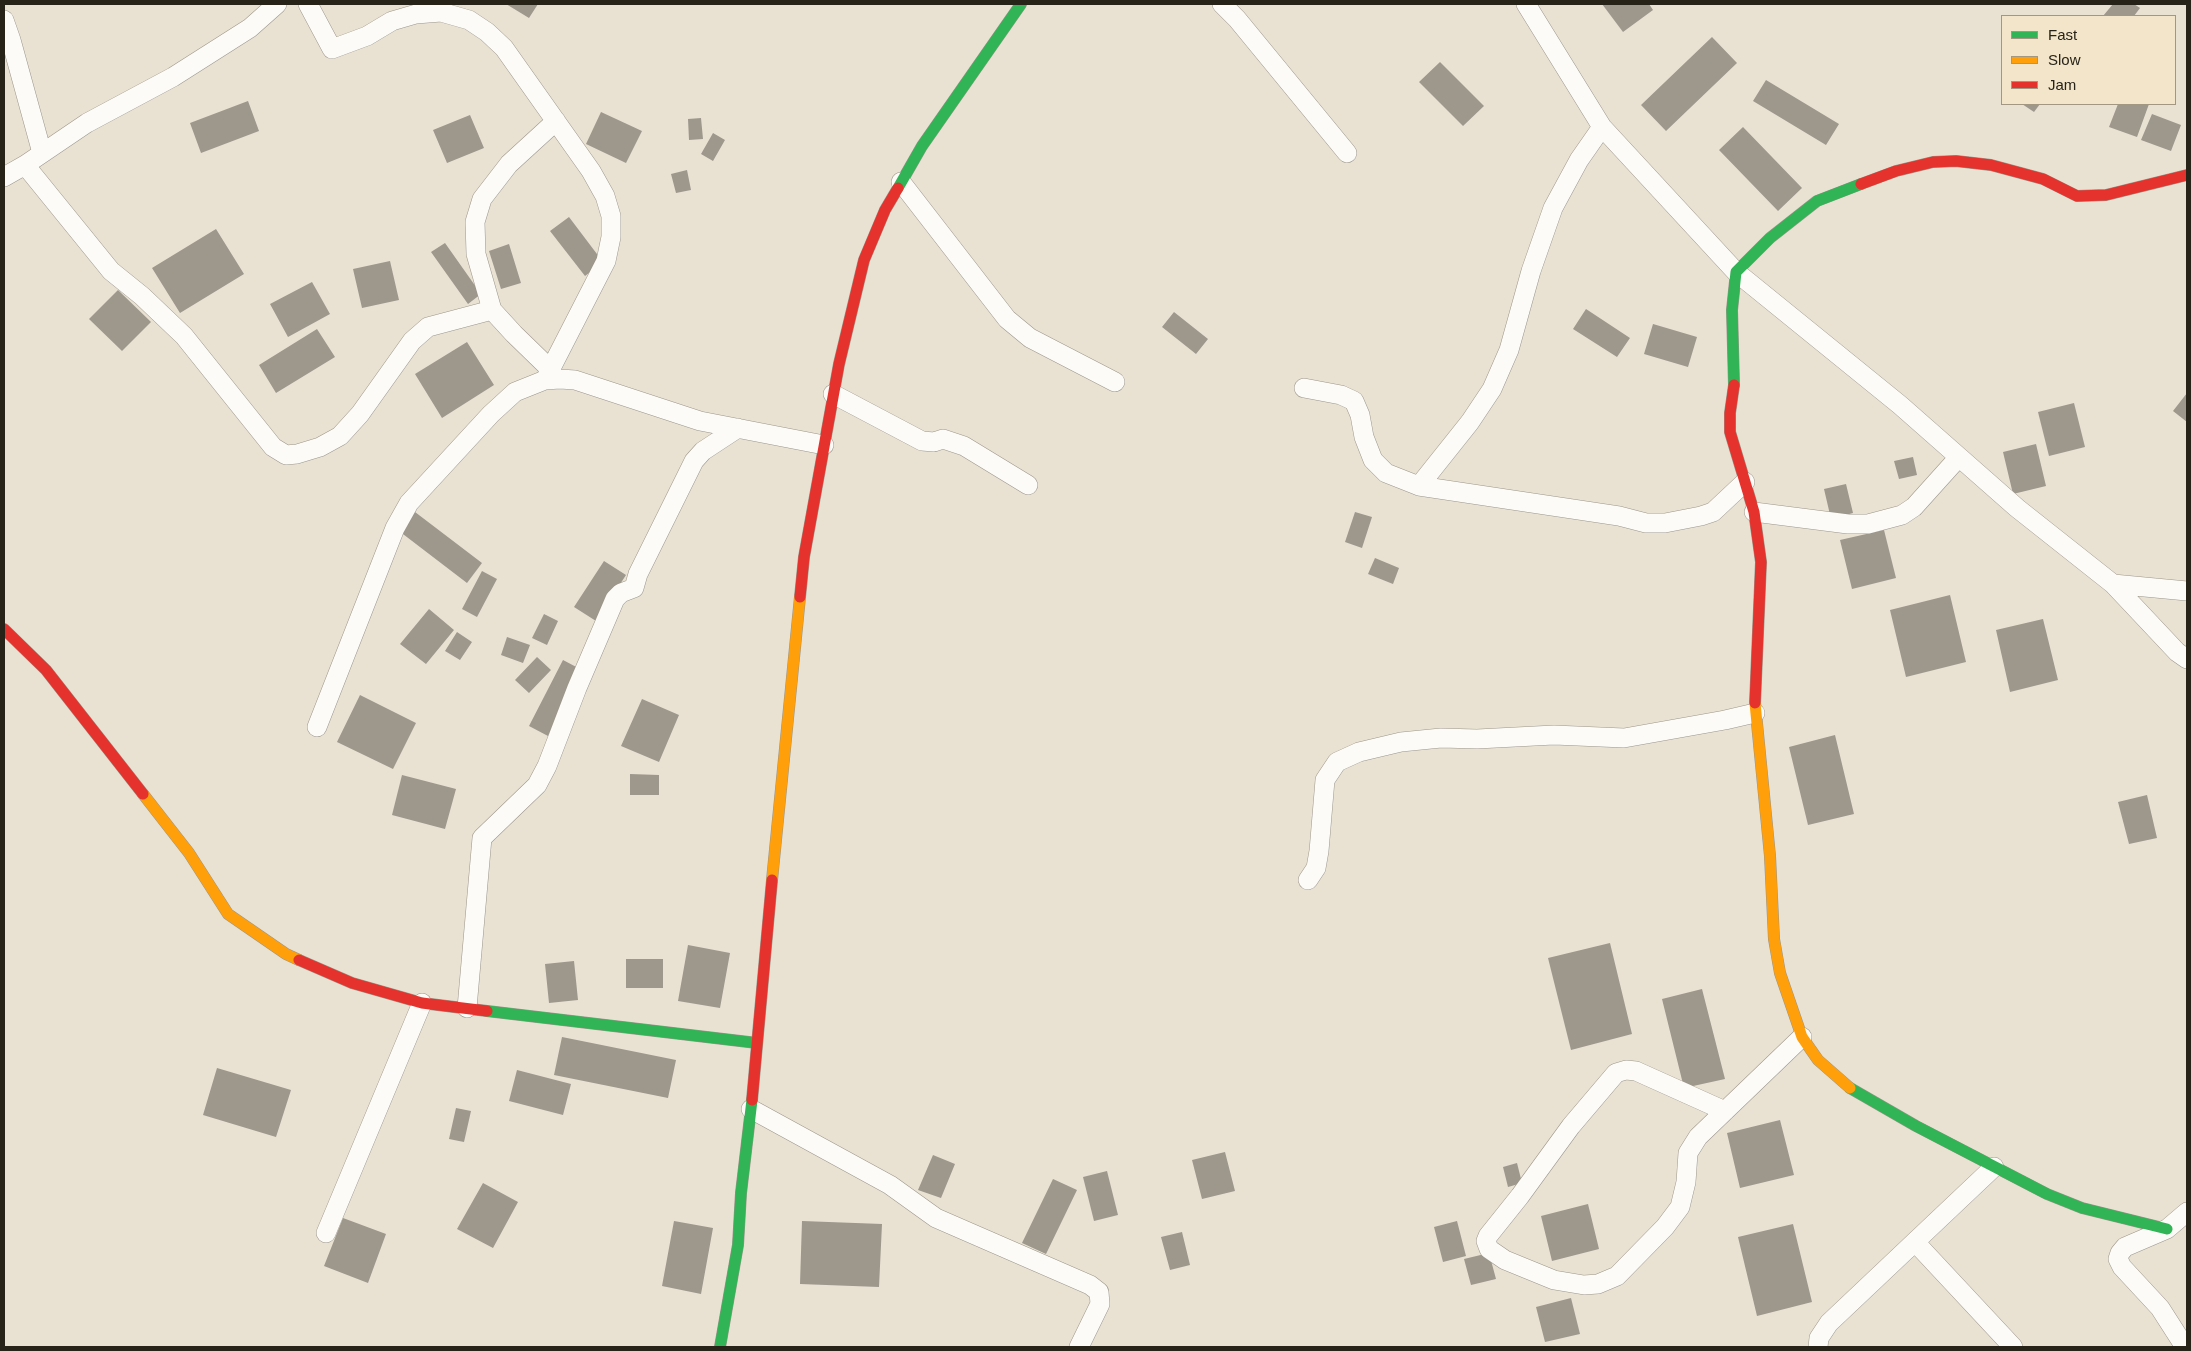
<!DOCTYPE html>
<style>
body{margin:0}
#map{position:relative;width:2191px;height:1351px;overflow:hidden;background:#e9e2d3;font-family:Helvetica,sans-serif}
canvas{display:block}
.frame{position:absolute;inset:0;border:5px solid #282319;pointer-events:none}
.legend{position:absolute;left:2001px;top:15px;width:175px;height:90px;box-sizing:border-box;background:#f2e5ca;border:1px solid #a19783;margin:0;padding:6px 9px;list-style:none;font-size:15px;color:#282319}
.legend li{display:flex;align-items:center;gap:10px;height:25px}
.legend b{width:25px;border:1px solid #a19783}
</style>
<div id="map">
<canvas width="2191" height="1351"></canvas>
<div class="frame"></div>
<ul class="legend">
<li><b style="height:6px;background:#30b455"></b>Fast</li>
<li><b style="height:6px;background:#ff9f0a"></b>Slow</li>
<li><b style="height:6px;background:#e5322d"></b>Jam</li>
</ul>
</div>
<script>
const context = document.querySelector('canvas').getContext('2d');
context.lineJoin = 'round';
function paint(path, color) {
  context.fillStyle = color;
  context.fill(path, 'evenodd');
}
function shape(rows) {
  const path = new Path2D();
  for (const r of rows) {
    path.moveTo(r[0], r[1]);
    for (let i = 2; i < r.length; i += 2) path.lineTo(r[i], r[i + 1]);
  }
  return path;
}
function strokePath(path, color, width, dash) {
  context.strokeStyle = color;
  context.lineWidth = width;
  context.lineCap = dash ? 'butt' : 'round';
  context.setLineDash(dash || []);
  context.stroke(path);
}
paint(shape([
 [506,4,538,4,529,18],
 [1602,4,1649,4,1653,10,1623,32],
 [2113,4,2134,4,2140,8,2134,16,2103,16],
 [1712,37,1737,63,1666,131,1641,105],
 [1440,62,1484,106,1463,126,1419,82],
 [1766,80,1839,124,1826,145,1753,101],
 [248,101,259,131,201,153,190,123],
 [2022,104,2040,104,2034,112],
 [2118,104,2149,104,2137,137,2109,127],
 [601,112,642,131,626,163,586,144],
 [2152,114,2181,125,2171,151,2141,140],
 [470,115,484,148,447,163,433,130],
 [701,118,703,139,689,140,688,119],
 [1743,127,1802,188,1778,211,1719,150],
 [713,133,725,140,713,161,701,154],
 [687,170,691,190,676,193,671,174],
 [569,217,603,262,585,276,550,231],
 [216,229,244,274,180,313,152,268],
 [445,243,481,294,468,304,431,252],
 [509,244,521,283,501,289,489,251],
 [390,261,399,300,362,308,353,269],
 [312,282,330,314,288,337,270,304],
 [118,290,151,322,122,351,89,319],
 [1586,309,1630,338,1617,357,1573,329],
 [1174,312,1208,339,1196,354,1162,327],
 [1653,324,1697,337,1688,367,1644,354],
 [317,329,335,357,276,393,259,365],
 [467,342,494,385,442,418,415,374],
 [2187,393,2187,422,2173,411],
 [2074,403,2085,447,2049,456,2038,412],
 [2036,444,2046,486,2013,494,2003,452],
 [1913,457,1917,475,1899,479,1894,461],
 [1846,484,1853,513,1831,519,1824,489],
 [415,512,482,563,467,583,399,531],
 [1355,512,1372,517,1362,548,1345,542],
 [1884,530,1896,578,1852,589,1840,540],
 [1375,558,1399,568,1393,584,1368,574],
 [604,561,626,575,596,621,574,607],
 [482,571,497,579,477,617,462,609],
 [1950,595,1966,662,1906,677,1890,610],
 [429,609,454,630,426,664,400,644],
 [544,614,558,621,547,645,532,638],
 [2043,619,2058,680,2010,692,1996,630],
 [457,632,472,642,460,660,445,651],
 [507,637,530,645,523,663,501,655],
 [537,657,551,670,529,693,515,680],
 [563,660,582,670,548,736,529,726],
 [360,695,416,723,393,769,337,742],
 [642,699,679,715,659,762,621,746],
 [1835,735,1854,814,1808,825,1789,747],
 [630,774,659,775,659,795,630,795],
 [402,775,456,789,445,829,392,815],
 [2147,795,2157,838,2129,844,2118,802],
 [1610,943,1632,1034,1571,1050,1548,958],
 [688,945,730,953,720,1008,678,1001],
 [626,959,663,959,663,988,626,988],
 [574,961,578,1000,549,1003,545,964],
 [1702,989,1725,1079,1684,1088,1662,999],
 [562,1037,676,1060,668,1098,554,1075],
 [217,1068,291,1090,276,1137,203,1115],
 [517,1070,571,1084,563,1115,509,1101],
 [456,1108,471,1111,464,1142,449,1139],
 [1780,1120,1794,1175,1740,1188,1727,1133],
 [1225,1152,1235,1191,1202,1199,1192,1160],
 [933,1155,955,1164,941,1198,918,1190],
 [1517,1163,1522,1183,1508,1187,1503,1167],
 [1107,1171,1118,1215,1094,1221,1083,1177],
 [1053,1179,1077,1190,1046,1254,1022,1243],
 [483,1183,518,1202,493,1248,457,1229],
 [1588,1204,1599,1249,1552,1261,1541,1216],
 [343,1218,386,1234,368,1283,324,1266],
 [674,1221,713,1228,701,1294,662,1286],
 [802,1221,882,1224,879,1287,800,1284],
 [1457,1221,1466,1256,1443,1262,1434,1227],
 [1793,1224,1812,1302,1757,1316,1738,1237],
 [1182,1232,1190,1265,1170,1270,1161,1237],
 [1489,1253,1496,1279,1471,1285,1464,1259],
 [1571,1298,1580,1334,1545,1342,1536,1307]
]), '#9d978c');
const street = shape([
 [308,4,332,49,367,36,392,21,416,14,441,12,469,20,487,32,504,48,591,171,605,196,611,216,611,237,606,261,545,380],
 [1222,4,1237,19,1347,153],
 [1526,4,1602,127,1736,272,1900,405,2017,508,2113,584,2187,591],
 [4,20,11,40,42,153],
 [25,165,111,271,142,296,184,336,273,447,286,455,297,454,320,447,340,436,360,414,412,341,428,327,492,310],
 [4,177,25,165,87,123,173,77,250,28,277,4],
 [901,182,1007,319,1030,338,1115,382],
 [550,369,514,334,492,310,476,254,475,222,482,199,509,164,556,121],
 [1304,388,1341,395,1354,401,1360,415,1364,437,1373,460,1386,473,1419,486,1619,516,1646,523,1665,523,1701,516,1713,512,1745,482],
 [833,394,922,441,934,442,943,439,964,446,1028,485],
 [1419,486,1470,422,1492,389,1509,350,1531,271,1553,208,1579,160,1602,127],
 [1754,512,1848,524,1868,524,1902,515,1914,507,1959,457],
 [2113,584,2177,652,2187,659],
 [317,727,395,528,409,503,491,414,515,392,545,380,560,379,575,380,700,421,824,445],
 [1308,880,1316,868,1319,851,1325,780,1337,762,1359,752,1401,742,1441,738,1477,739,1554,735,1624,738,1725,720,1755,713],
 [467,1008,482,838,537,785,547,766,577,688,615,599,621,593,634,588,638,574,694,461,703,451,738,428],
 [751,1109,890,1185,936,1218,1090,1285,1099,1292,1100,1304,1079,1347],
 [1725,1111,1636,1071,1626,1070,1616,1073,1571,1126,1520,1196,1488,1236,1486,1241,1489,1249,1505,1260,1554,1280,1584,1285,1598,1284,1617,1276,1665,1227,1680,1207,1686,1182,1688,1153,1698,1137,1725,1111,1802,1037],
 [326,1233,422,1003],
 [1915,1242,2013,1347],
 [1818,1347,1819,1338,1829,1323,1994,1167],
 [2185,1347,2160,1308,2122,1267,2118,1259,2120,1253,2125,1247,2167,1229,2187,1212]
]);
const fast = shape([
 [898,188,922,146,1021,4],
 [1734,385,1732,310,1736,272,1770,238,1817,201,1861,184],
 [487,1011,757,1043],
 [1850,1088,1916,1126,2047,1194,2082,1208,2167,1229],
 [720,1347,738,1245,741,1193,752,1100]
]);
const slow = shape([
 [1755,703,1770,856,1774,939,1780,973,1802,1037,1818,1060,1850,1088],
 [143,794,189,853,228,914,286,954,299,960],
 [772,880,800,597]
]);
const jam = shape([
 [1861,184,1896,171,1933,162,1956,161,1991,165,2043,179,2077,196,2106,195,2187,175],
 [1734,385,1730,413,1730,432,1754,512,1761,562,1755,703],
 [800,597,804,557,839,364,864,260,885,210,898,188],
 [4,629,46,670,143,794],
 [299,960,352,983,422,1003,487,1011],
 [752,1100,772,880]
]);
strokePath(street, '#9b968a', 20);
strokePath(fast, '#9b968a', 12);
strokePath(slow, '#9b968a', 12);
strokePath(jam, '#9b968a', 12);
strokePath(street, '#fcfbf8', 19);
strokePath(fast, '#30b455', 11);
strokePath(slow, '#ff9f0a', 11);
strokePath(jam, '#e5322d', 11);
</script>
